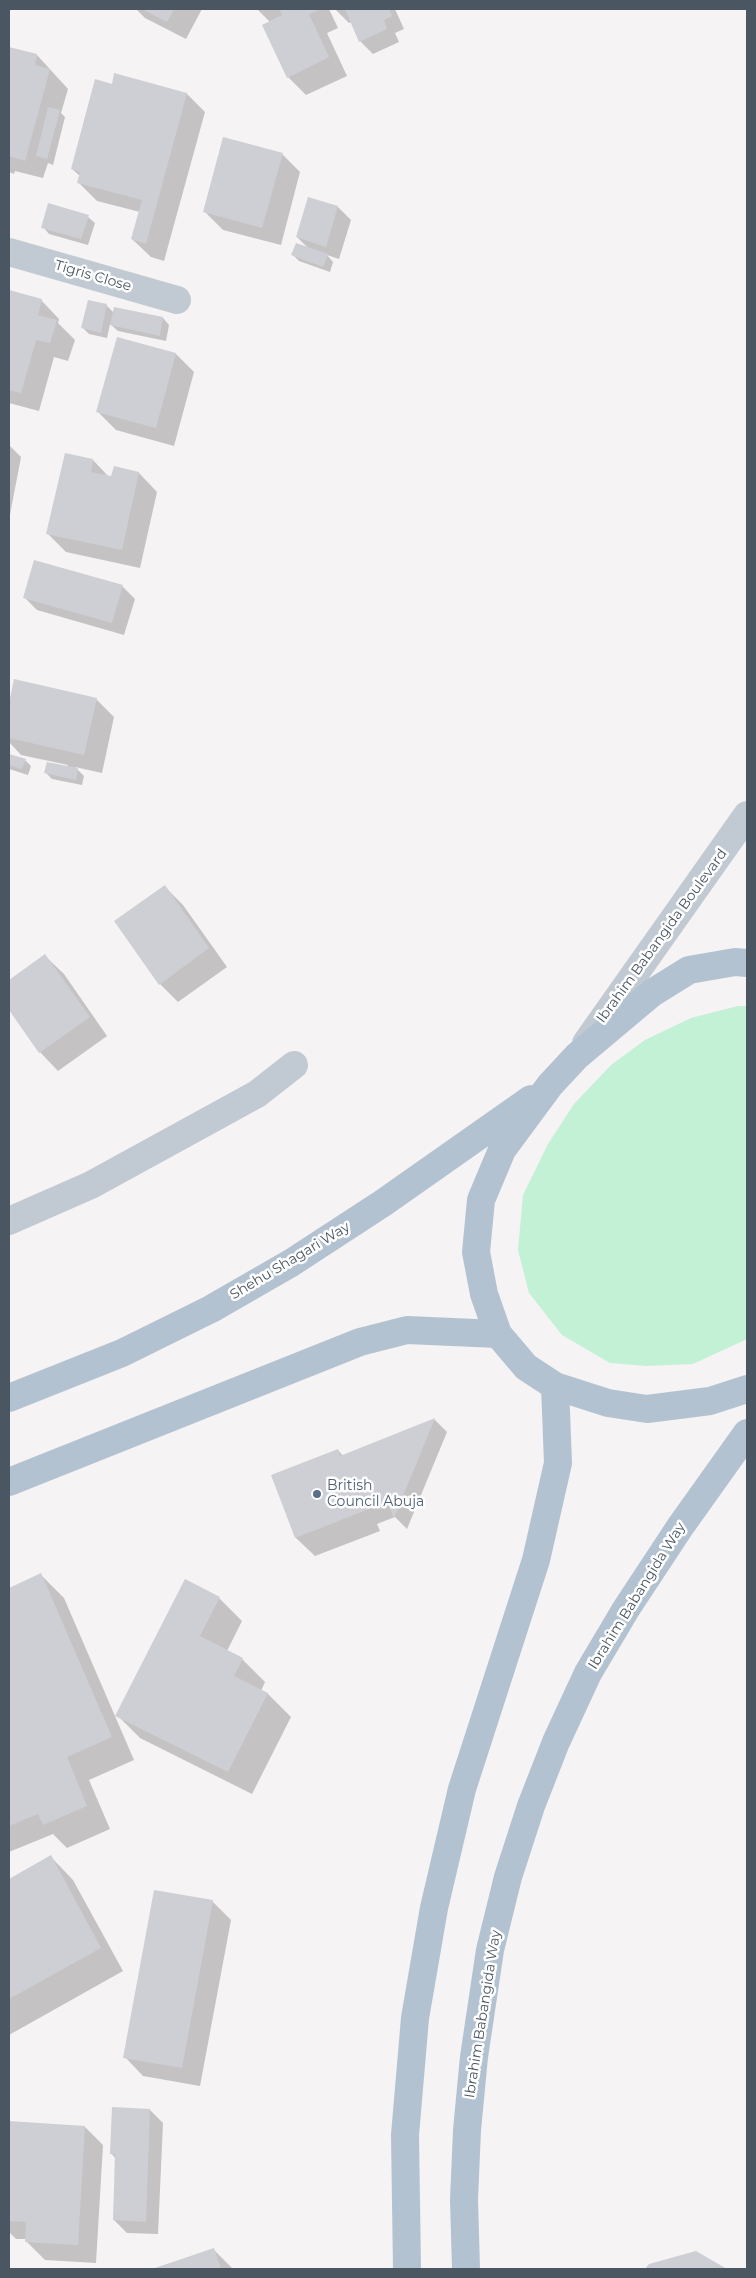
<!DOCTYPE html>
<style>
body{margin:0}
#map{position:relative;width:756px;height:2278px;overflow:hidden;background:#f5f3f3;font-family:Montserrat,sans-serif}
canvas{display:block}
.frame{position:absolute;inset:0;border:10px solid #4a5661;pointer-events:none}
</style>
<div id="map">
<canvas width="756" height="2278"></canvas>
<div class="frame"></div>
</div>
<script>
const context = document.querySelector('canvas').getContext('2d');
context.lineJoin = 'round';
function paint(path, color) {
  context.fillStyle = color;
  context.fill(path, 'evenodd');
}
function shape(rows) {
  const path = new Path2D();
  for (const r of rows) {
    path.moveTo(r[0], r[1]);
    for (let i = 2; i < r.length; i += 2) path.lineTo(r[i], r[i + 1]);
  }
  return path;
}
function strokePath(path, color, width, dash) {
  context.strokeStyle = color;
  context.lineWidth = width;
  context.lineCap = dash ? 'butt' : 'round';
  context.setLineDash(dash || []);
  context.stroke(path);
}
function drawText(font, color, halo, rows, align = 'center') {
  context.font = font + ' Montserrat,sans-serif';
  context.lineWidth = 5;
  context.setLineDash([]);
  context.textBaseline = 'middle';
  context.strokeStyle = halo;
  context.fillStyle = color;
  for (const [text, x, y, turn = 0] of rows) {
    context.save();
    context.translate(x, y);
    context.rotate((+turn || 0) * Math.PI / 180);
    context.textAlign = isNaN(turn) ? turn : align;
    if (halo) context.strokeText(text, 0, 0);
    context.fillText(text, 0, 0);
    context.restore();
  }
}
paint(shape([
 [738,1006,747,1006,747,1339,693,1364,646,1366,610,1363,562,1335,529,1293,518,1250,523,1195,548,1144,574,1104,611,1065,645,1040,691,1018]
]), '#c3f1d5');
paint(shape([
 [136,9,202,9,186,39,145,18],
 [257,9,329,9,338,28,327,33,347,76,306,95,288,77,270,22],
 [335,9,395,9,404,29,395,33,399,42,373,54,360,41,352,22,349,23],
 [9,48,37,55,68,89,61,113,65,117,53,165,48,163,43,178,15,171,14,174,9,172],
 [115,75,187,94,205,112,164,261,151,257,132,239,140,212,97,201,78,182,80,176,72,169,113,85],
 [282,154,300,172,281,245,223,230,204,211],
 [338,207,351,220,339,259,327,255,333,262,330,272,299,261,293,255,309,249,297,237],
 [88,217,95,223,88,245,49,234,43,227],
 [9,292,41,300,59,319,58,323,75,340,68,361,54,357,39,411,9,403],
 [106,305,114,313,163,318,169,325,166,341,118,331,110,324,107,338,89,334,83,328],
 [118,339,176,354,194,372,174,446,116,430,97,411],
 [9,445,21,457,9,520],
 [93,460,109,477,112,478,115,468,139,473,157,492,140,568,66,552,47,533],
 [122,586,135,599,124,635,37,610,24,597],
 [15,681,96,699,114,717,102,773,75,767,84,776,82,785,52,779,46,773,67,767,68,765,21,755,9,742,9,709],
 [9,755,25,760,31,766,28,775,9,769],
 [165,887,183,905,227,967,178,1002,160,984],
 [45,956,64,974,107,1036,58,1071,40,1052,9,1008,9,982],
 [435,1420,447,1432,407,1529,395,1517,377,1524,380,1531,315,1556,296,1538,272,1476,338,1450,343,1456],
 [41,1575,64,1598,134,1760,89,1780,110,1829,67,1848,53,1834,9,1852,9,1589],
 [219,1598,242,1621,227,1651,242,1659,265,1682,261,1691,268,1694,291,1717,252,1794,140,1738,117,1715],
 [51,1857,73,1880,123,1971,9,2035,9,1880],
 [212,1901,231,1920,200,2086,143,2076,125,2057],
 [150,2110,163,2123,158,2234,127,2233,114,2220,116,2159,111,2153],
 [9,2122,85,2127,103,2145,96,2263,45,2260,27,2242,27,2239,16,2239,9,2232],
 [214,2250,233,2269,155,2269],
 [696,2253,725,2269,647,2269,650,2265]
]), '#0003');
paint(shape([
 [142,9,174,9,167,22],
 [280,9,321,9,309,14,329,57,287,78,262,25,282,15],
 [345,9,389,9,392,16,384,20,387,29,359,42],
 [9,47,37,54,35,65,50,69,25,161,9,156],
 [114,73,187,93,146,244,131,239,142,200,77,183,80,172,71,169,95,79,112,84],
 [48,107,60,110,47,159,36,156],
 [223,137,283,153,262,228,203,212],
 [308,197,338,206,326,247,296,237],
 [48,203,89,215,81,239,41,228],
 [296,243,328,254,323,267,291,255],
 [9,290,42,299,38,315,57,320,50,343,36,340,21,393,9,390],
 [88,300,107,304,101,333,81,328],
 [114,307,163,317,160,336,110,325],
 [117,337,176,353,156,428,96,412],
 [65,453,93,459,91,472,111,476,114,466,139,472,122,550,46,534],
 [34,560,123,585,112,623,23,598],
 [14,679,97,698,84,755,9,738,9,703],
 [9,754,26,759,22,769,9,765],
 [47,762,78,768,76,780,44,773],
 [165,885,209,948,159,985,114,921],
 [45,954,90,1017,39,1053,9,1010,9,980],
 [435,1418,394,1518,387,1502,295,1538,271,1475,338,1449,340,1456],
 [41,1573,112,1737,67,1757,87,1806,43,1825,38,1814,9,1826,9,1588],
 [185,1579,220,1597,200,1636,243,1658,234,1676,268,1693,228,1772,115,1716],
 [51,1855,101,1948,9,1999,9,1879],
 [154,1890,213,1900,182,2068,123,2058],
 [112,2107,150,2109,146,2222,113,2220,115,2154,110,2154],
 [9,2121,85,2126,78,2245,25,2242,26,2222,9,2221],
 [214,2248,221,2269,152,2269],
 [696,2251,727,2269,645,2269,649,2264]
]), '#cdcfd5');
strokePath(shape([
 [9,252,177,300],
 [586,1043,747,815],
 [9,1221,91,1185,257,1094,294,1065]
]), '#c1cad2', 28);
strokePath(shape([
 [747,963,735,962,689,970,652,993,577,1056,550,1085,502,1150,481,1200,476,1252,484,1294,498,1334,526,1367,555,1386,608,1403,647,1409,710,1401,747,1389],
 [9,1398,122,1353,211,1309,291,1263,383,1203,531,1099],
 [9,1482,360,1342,407,1330,498,1334],
 [407,2269,405,2135,415,2018,434,1908,462,1789,536,1560,558,1463,555,1386],
 [466,2269,464,2200,467,2130,474,2057,490,1950,508,1877,531,1806,556,1742,588,1673,626,1609,680,1527,747,1433]
]), '#b3c2d1', 28);
for (const [x, y, r, color] of [
 [317,1494,5,"#5c6f8a"]
]) {
  const dot = new Path2D();
  dot.arc(x, y, r, 0, 2 * Math.PI);
  context.fillStyle = color;
  context.fill(dot);
  strokePath(dot, '#fff', 2);
}
drawText('14px', '#4a5661', '#fff', [
 ["Tigris Close",93,276,16],
 ["Ibrahim Babangida Boulevard",662,936,-54],
 ["Shehu Shagari Way",290,1261,-31],
 ["Ibrahim Babangida Way",637,1596,-58],
 ["Ibrahim Babangida Way",483,2014,-81]
]);
drawText('14px', '#4e5e75', '#fff', [
 ["British",327,1486],
 ["Council Abuja",327,1502]
], 'left');
</script>
